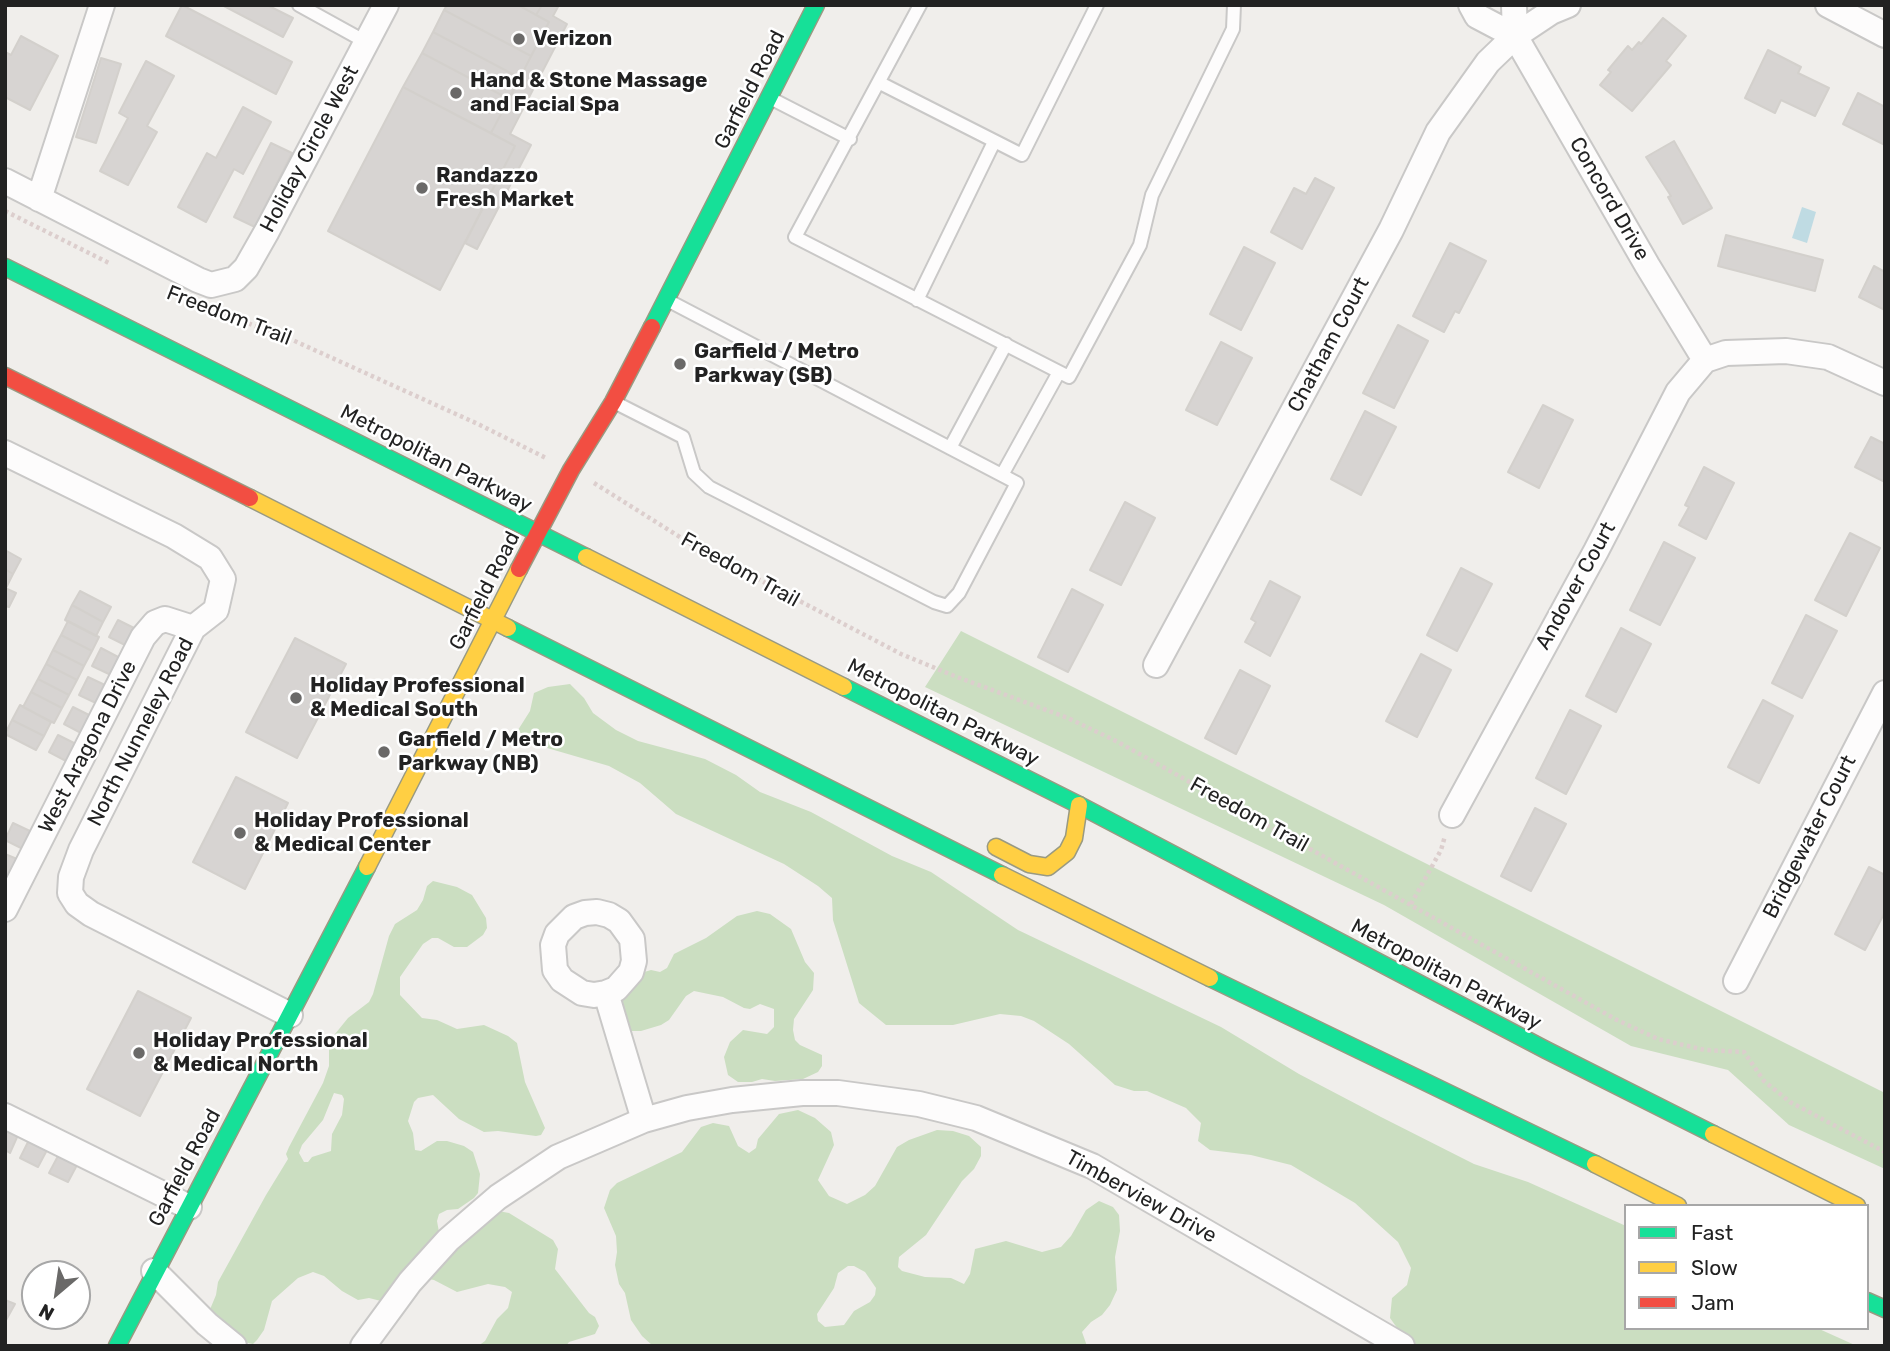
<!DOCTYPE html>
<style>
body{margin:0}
#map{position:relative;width:1890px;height:1351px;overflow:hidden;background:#f0eeeb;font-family:Rubik,sans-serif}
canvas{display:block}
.frame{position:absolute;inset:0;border:7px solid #222;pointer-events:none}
.legend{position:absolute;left:1624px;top:1204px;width:245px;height:126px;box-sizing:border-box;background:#fff;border:2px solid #a7a7a7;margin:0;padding:9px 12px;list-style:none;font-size:21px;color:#222}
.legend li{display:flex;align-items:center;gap:14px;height:35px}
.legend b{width:35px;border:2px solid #a7a7a7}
.north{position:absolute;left:21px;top:1260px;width:70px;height:70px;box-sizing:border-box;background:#fff;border:2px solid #a7a7a7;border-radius:50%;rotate:209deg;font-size:19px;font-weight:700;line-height:28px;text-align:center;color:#222}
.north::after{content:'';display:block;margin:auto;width:24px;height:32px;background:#6a6968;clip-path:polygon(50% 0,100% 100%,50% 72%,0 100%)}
</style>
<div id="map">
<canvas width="1890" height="1351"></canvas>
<div class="frame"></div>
<ul class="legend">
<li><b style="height:9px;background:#16e098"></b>Fast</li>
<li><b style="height:9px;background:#ffcf43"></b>Slow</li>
<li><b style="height:9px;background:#f24e42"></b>Jam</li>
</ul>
<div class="north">N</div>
</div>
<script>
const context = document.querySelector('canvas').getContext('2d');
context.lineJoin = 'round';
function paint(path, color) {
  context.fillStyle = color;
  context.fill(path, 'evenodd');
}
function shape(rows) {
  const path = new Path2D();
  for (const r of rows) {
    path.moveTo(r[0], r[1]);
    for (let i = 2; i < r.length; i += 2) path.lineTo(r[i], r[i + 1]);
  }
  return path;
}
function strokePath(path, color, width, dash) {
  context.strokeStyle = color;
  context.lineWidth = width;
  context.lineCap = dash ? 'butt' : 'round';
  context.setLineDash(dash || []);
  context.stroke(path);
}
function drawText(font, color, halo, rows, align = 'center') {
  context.font = font + ' Rubik,sans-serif';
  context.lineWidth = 5;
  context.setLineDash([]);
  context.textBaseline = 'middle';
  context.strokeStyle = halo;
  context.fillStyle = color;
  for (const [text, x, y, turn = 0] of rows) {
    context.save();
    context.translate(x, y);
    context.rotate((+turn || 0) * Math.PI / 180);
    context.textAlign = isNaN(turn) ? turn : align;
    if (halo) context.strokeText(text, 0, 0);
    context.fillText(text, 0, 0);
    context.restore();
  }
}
paint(shape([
 [961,631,1885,1093,1885,1169,1789,1125,1728,1070,1631,1046,1384,905,925,687],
 [570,684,584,698,593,713,616,730,638,741,705,759,736,775,760,792,811,812,892,856,931,872,1018,930,1221,1027,1299,1074,1381,1117,1474,1164,1528,1182,1626,1226,1626,1328,1817,1328,1857,1346,1671,1346,1667,1344,1661,1346,1416,1346,1400,1332,1390,1318,1392,1298,1407,1285,1411,1268,1398,1242,1355,1203,1291,1165,1251,1155,1210,1150,1198,1141,1201,1123,1186,1108,1147,1091,1134,1091,1115,1085,1069,1044,1034,1021,1021,1016,1000,1014,953,1025,886,1025,859,1003,833,920,832,898,818,886,784,864,676,814,640,783,609,766,530,743,518,730,530,711,534,693,548,687],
 [433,881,457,887,472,895,486,918,487,928,483,935,467,947,454,947,438,938,432,938,423,944,400,977,400,995,422,1018,437,1020,457,1029,484,1025,508,1036,517,1043,525,1082,545,1128,541,1135,536,1136,498,1131,484,1132,459,1119,433,1095,418,1098,414,1102,408,1121,413,1133,415,1150,421,1151,437,1141,447,1141,464,1146,473,1152,480,1174,478,1193,474,1198,458,1209,447,1210,439,1214,437,1221,439,1232,493,1210,509,1213,553,1240,558,1249,555,1269,589,1313,595,1317,599,1326,595,1334,569,1342,566,1346,478,1346,485,1341,497,1319,508,1308,512,1292,505,1287,488,1284,457,1292,434,1280,422,1278,389,1303,369,1298,358,1300,342,1291,324,1276,313,1272,298,1278,272,1301,264,1330,257,1340,253,1344,238,1341,206,1319,216,1295,218,1282,266,1195,288,1159,286,1154,289,1147,323,1083,329,1066,329,1049,335,1034,348,1018,369,1002,373,994,389,936,395,924,417,910,423,900,427,886],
 [334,1093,342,1095,344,1099,342,1115,332,1134,331,1151,312,1157,308,1162,304,1162,299,1153,302,1145,323,1120],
 [757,911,770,914,791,929,805,962,814,973,813,990,794,1019,793,1030,795,1040,800,1045,822,1055,822,1066,818,1072,803,1079,775,1081,762,1079,752,1082,738,1082,728,1075,724,1057,730,1042,743,1030,767,1034,774,1027,774,1009,760,1004,750,1009,744,1008,723,997,694,991,686,996,669,1020,661,1025,641,1031,631,1031,621,1026,616,1002,641,973,651,970,660,972,667,968,674,954,706,938,737,916],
 [798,1110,815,1118,831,1132,834,1145,818,1180,829,1196,847,1204,865,1195,875,1186,897,1147,909,1140,937,1130,953,1131,969,1136,981,1147,981,1156,974,1169,962,1181,926,1235,899,1257,898,1267,902,1271,925,1277,951,1278,964,1284,970,1274,975,1249,1006,1241,1042,1252,1061,1247,1071,1236,1086,1210,1099,1201,1113,1207,1119,1215,1120,1231,1115,1257,1117,1290,1110,1305,1102,1315,1091,1322,1082,1332,1087,1346,653,1346,642,1336,631,1320,625,1293,619,1284,615,1265,617,1252,616,1236,604,1208,610,1190,617,1183,682,1152,701,1127,713,1123,729,1126,738,1146,749,1153,756,1148,758,1139,779,1114],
 [848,1266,854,1266,865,1272,876,1288,875,1295,870,1302,854,1311,844,1325,825,1327,818,1321,817,1314,834,1288,838,1273]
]), '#cbdec1');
paint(shape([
 [1802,207,1816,212,1807,243,1792,238]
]), '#bfdbe3');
const building = shape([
 [182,5,292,62,276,94,166,36,182,5],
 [222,5,267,5,293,18,283,37,222,5],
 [447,5,518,5,549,22,531,56,444,10,447,5],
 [518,5,542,5,536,15,518,5],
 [542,5,559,5,553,16,567,24,510,134,531,145,477,249,465,243,515,146,491,133,549,22,536,15,542,5],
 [444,10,531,56,520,78,433,32,444,10],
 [1663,18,1686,36,1666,61,1671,65,1632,111,1600,85,1611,72,1608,70,1628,46,1632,50,1639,42,1641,44,1663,18],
 [433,32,520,78,509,99,422,53,433,32],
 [21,36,58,56,30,110,5,97,5,52,11,55,21,36],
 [1768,50,1801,67,1798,73,1829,88,1815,116,1781,100,1775,113,1745,98,1768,50],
 [422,53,509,99,491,133,403,87,422,53],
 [101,58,121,64,96,143,76,137,101,58],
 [146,61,174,76,147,126,157,132,128,185,100,171,128,118,119,113,146,61],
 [403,87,515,146,440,290,328,231,403,87],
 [1858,93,1885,107,1885,145,1843,124,1858,93],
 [243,107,271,122,243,174,234,169,206,222,178,207,207,153,216,158,243,107],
 [1674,141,1712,208,1683,224,1668,197,1671,196,1646,157,1674,141],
 [271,143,292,153,255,227,234,217,271,143],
 [1315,178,1334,188,1302,249,1271,232,1294,188,1306,194,1315,178],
 [1726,235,1823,260,1815,291,1718,266,1726,235],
 [1450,243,1486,261,1459,313,1455,311,1444,332,1413,316,1450,243],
 [1244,247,1275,263,1241,330,1210,314,1244,247],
 [1874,266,1885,272,1885,310,1859,297,1874,266],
 [1398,325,1428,341,1394,408,1363,393,1398,325],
 [1221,342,1252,358,1217,425,1186,410,1221,342],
 [1543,405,1573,420,1539,488,1508,472,1543,405],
 [1365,411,1396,427,1361,495,1331,479,1365,411],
 [1871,437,1885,444,1885,482,1855,467,1871,437],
 [1704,467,1734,483,1706,539,1679,525,1689,507,1685,505,1704,467],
 [1125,502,1155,518,1121,585,1090,570,1125,502],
 [1850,533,1880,548,1846,616,1815,600,1850,533],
 [1664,542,1695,558,1660,625,1630,610,1664,542],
 [5,550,21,559,13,574,5,569,5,550],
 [1461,568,1492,584,1457,651,1427,635,1461,568],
 [5,569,13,574,6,588,5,588,5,569],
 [1270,581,1300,597,1270,656,1245,642,1256,622,1251,619,1270,581],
 [5,588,16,593,9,607,5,606,5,588],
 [1072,589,1103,605,1068,672,1038,657,1072,589],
 [80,591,111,607,103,622,72,605,80,591],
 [72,605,103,622,96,636,65,620,72,605],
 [1806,615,1837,631,1802,698,1772,683,1806,615],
 [118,620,136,629,127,646,109,637,118,620],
 [68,621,99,637,92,651,61,635,68,621],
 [1621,628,1651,644,1616,712,1586,696,1621,628],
 [61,635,92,651,84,666,53,650,61,635],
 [295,638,346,664,297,758,246,732,295,638],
 [101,648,120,658,111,675,92,666,101,648],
 [53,650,84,666,77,680,46,664,53,650],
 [1421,654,1451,670,1417,737,1386,721,1421,654],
 [46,664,77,680,69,695,38,679,46,664],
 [1240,670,1270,686,1236,754,1205,738,1240,670],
 [88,677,107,686,98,704,79,695,88,677],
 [38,679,69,695,62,708,31,692,38,679],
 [31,692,62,708,54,723,23,707,31,692],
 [1763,700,1793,716,1759,783,1728,767,1763,700],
 [20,705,51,722,44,736,12,720,20,705],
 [73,707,91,716,83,734,64,724,73,707],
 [1570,710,1601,726,1566,794,1536,778,1570,710],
 [12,720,44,736,36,750,5,734,12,720],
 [58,735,76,744,68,762,49,752,58,735],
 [236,777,288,803,245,889,193,862,236,777],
 [1535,808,1566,824,1531,891,1501,876,1535,808],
 [13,823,32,832,23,849,5,840,13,823],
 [5,854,17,859,8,877,5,875,5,854],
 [1869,867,1885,875,1885,912,1865,950,1835,934,1869,867],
 [138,991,191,1018,140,1116,87,1089,138,991],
 [5,1129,18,1135,10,1153,5,1150,5,1129],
 [29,1140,47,1150,38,1167,20,1158,29,1140],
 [58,1156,77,1165,68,1182,49,1173,58,1156],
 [5,1300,15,1304,5,1322,5,1300]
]);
paint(building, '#d7d4d2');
strokePath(building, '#d3d0cc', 2);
const lane = shape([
 [299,5,366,42],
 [920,5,795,237,1069,377,1140,245,1152,195,1233,29,1234,5],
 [880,83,1022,155,1097,5],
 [772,99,850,139],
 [917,300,994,142],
 [614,402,683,437,694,473,709,487,934,602,947,606,959,593,1017,483,669,301],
 [950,448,1006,344],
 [1002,475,1059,372]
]);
const street = shape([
 [1471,5,1477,16,1515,36],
 [1514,5,1515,36,1647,265,1705,360],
 [1828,5,1885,35],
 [5,181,198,280,211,285,235,279,246,268,267,231,386,5],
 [39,199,102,5],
 [5,453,174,536,210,558,223,579,216,610,193,628,81,850,71,877,70,893,77,904,91,914,290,1015],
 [1156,665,1391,230,1438,132,1488,62,1515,36,1551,12,1568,5],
 [1452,815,1596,551,1678,392,1705,360,1726,353,1786,351,1828,357,1885,383],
 [5,909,143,637,155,623,165,619,193,628],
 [1736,981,1885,693],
 [606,993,594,995,582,993,562,980,555,970,553,945,557,934,574,917,585,913,597,912,609,915,619,921,632,939,634,961,631,972,616,989,606,993,644,1120],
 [5,1116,189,1207],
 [154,1271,207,1324,234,1346],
 [363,1346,410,1282,448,1240,498,1197,558,1157,644,1120,687,1108,732,1100,802,1093,838,1093,919,1104,976,1118,1092,1166,1402,1346]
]);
const fast = shape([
 [5,267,586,557],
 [652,327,816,5],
 [508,628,1002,875],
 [844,687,1079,805,1546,1050,1713,1134],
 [1210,978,1595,1164],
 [1867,1301,1885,1309],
 [117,1346,367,867]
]);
const slow = shape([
 [250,498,508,628],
 [586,557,844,687],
 [996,847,1029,864,1048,867,1067,852,1074,838,1079,805],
 [367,867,519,569],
 [1002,875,1210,978],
 [1713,1134,1857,1206],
 [1595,1164,1678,1206]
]);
const jam = shape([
 [5,376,250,498],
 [519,569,571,470,613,402,652,327]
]);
strokePath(lane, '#c9c8c7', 16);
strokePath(street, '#c9c8c7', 28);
strokePath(fast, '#999a82', 19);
strokePath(slow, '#999a82', 19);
strokePath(jam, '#999a82', 19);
strokePath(shape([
 [5,211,109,263],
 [209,309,288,338,478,424,546,458],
 [594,483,691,544,901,654,957,677,1068,718,1118,742,1617,1020,1658,1039,1705,1050,1744,1052,1764,1081,1790,1102,1885,1152],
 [1411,904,1441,850,1445,836]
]), '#dccecd', 4.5, [3.5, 3.5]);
strokePath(lane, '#fdfcfc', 12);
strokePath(street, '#fdfcfc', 24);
strokePath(fast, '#16e098', 16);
strokePath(slow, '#ffcf43', 16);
strokePath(jam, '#f24e42', 16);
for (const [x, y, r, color] of [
 [519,39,7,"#6a6968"],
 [456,93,7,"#6a6968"],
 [422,188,7,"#6a6968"],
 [680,364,7,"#6a6968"],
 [296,698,7,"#6a6968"],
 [384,752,7,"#6a6968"],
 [240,833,7,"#6a6968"],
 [139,1053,7,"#6a6968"]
]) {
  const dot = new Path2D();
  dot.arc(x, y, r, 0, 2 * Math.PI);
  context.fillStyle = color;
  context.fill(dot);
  strokePath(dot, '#fff', 2.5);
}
drawText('bold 21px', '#222', '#fff', [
 ["Verizon",533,39],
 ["Hand & Stone Massage",470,81],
 ["and Facial Spa",470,105],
 ["Randazzo",436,176],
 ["Fresh Market",436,200],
 ["Garfield / Metro",694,352],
 ["Parkway (SB)",694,376],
 ["Holiday Professional",310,686],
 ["& Medical South",310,710],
 ["Garfield / Metro",398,740],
 ["Parkway (NB)",398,764],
 ["Holiday Professional",254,821],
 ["& Medical Center",254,845],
 ["Holiday Professional",153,1041],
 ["& Medical North",153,1065]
], 'left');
drawText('21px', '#222', '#fff', [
 ["Garfield Road",750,90,-63],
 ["Holiday Circle West",310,149,-62],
 ["Concord Drive",1609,199,60],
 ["Freedom Trail",229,316,21],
 ["Chatham Court",1329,345,-62],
 ["Metropolitan Parkway",436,459,27],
 ["Freedom Trail",740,570,29],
 ["Andover Court",1576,586,-61],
 ["Garfield Road",485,591,-63],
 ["Metropolitan Parkway",943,713,27],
 ["North Nunneley Road",141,732,-63],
 ["West Aragona Drive",88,747,-63],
 ["Freedom Trail",1249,815,29],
 ["Bridgewater Court",1810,837,-63],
 ["Metropolitan Parkway",1446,975,28],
 ["Garfield Road",185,1168,-62],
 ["Timberview Drive",1141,1197,29]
]);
</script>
